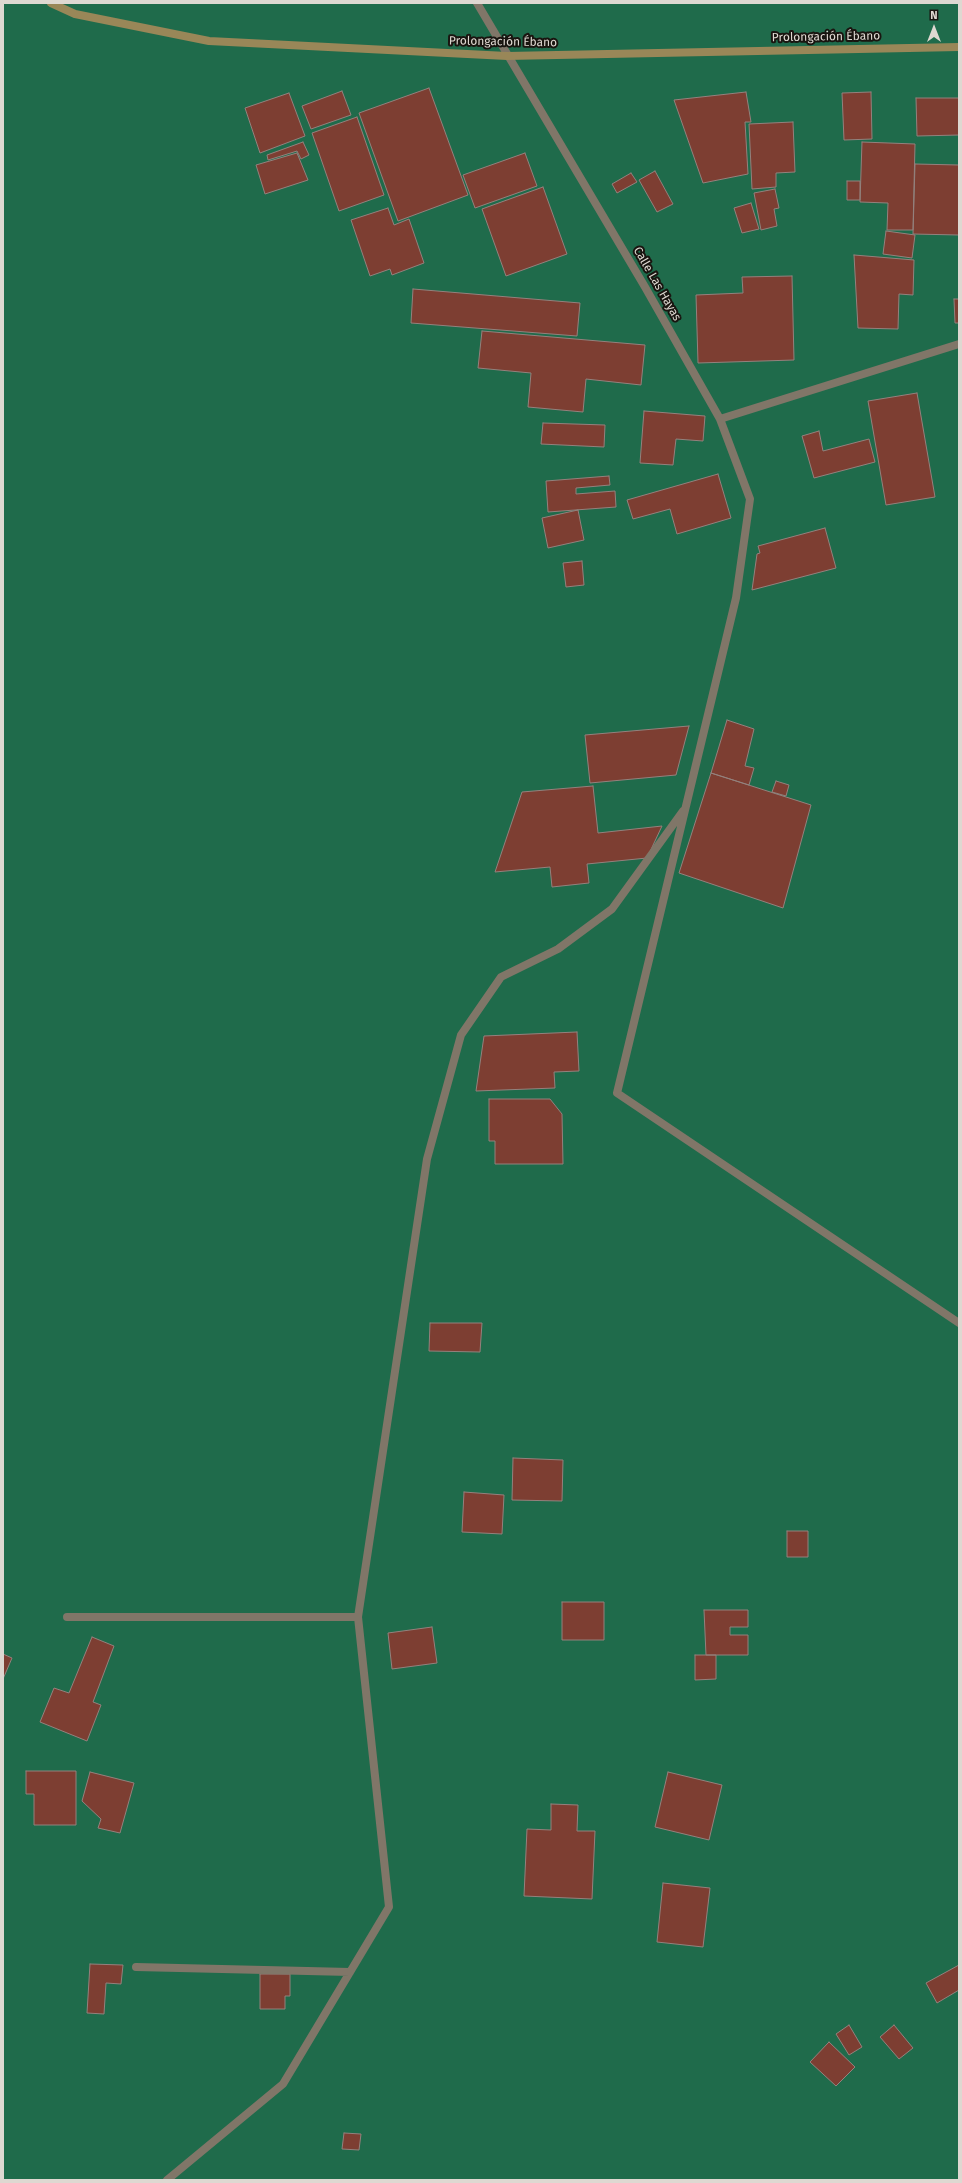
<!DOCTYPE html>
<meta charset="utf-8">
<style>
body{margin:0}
#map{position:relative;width:962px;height:2183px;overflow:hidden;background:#352c20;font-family:"Fira Sans",sans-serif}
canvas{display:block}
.frame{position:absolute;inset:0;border:4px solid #ded8d1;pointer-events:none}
.north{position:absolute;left:914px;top:8px;width:40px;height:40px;-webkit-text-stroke:3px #191510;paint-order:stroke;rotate:0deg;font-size:11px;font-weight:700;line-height:16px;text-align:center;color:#ded8d1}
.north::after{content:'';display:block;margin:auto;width:14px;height:18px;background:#ded8d1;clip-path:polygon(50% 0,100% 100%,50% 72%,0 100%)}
</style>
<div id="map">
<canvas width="962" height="2183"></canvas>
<div class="frame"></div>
<div class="north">N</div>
</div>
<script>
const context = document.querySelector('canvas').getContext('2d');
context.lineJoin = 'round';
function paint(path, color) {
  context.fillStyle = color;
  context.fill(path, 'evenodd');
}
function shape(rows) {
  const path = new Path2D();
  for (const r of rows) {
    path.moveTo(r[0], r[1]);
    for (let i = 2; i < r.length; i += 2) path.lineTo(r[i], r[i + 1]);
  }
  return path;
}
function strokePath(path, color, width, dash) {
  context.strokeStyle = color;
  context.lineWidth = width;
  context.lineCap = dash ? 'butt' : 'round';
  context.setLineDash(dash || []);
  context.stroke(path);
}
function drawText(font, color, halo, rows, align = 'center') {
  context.font = font + ' "Fira Sans",sans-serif';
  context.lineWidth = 4;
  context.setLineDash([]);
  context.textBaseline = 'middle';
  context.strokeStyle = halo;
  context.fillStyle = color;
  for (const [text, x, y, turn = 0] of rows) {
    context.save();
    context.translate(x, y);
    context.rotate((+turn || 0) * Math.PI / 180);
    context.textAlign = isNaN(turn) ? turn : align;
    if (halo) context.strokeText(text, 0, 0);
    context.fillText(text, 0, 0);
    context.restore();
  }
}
paint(shape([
 [3,3,959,3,959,2180,3,2180]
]), '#1f6b4b');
const building = shape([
 [429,88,468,195,398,221,359,113,429,88],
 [342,91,351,115,311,129,302,106,342,91],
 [746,92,751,122,745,122,748,174,703,183,674,100,746,92],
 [871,92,872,139,844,140,842,93,871,92],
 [289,93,305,136,260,153,245,108,289,93],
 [916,98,959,98,959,135,917,136,916,98],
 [357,117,384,195,339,211,312,133,357,117],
 [793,122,795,172,776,173,776,187,752,189,749,124,793,122],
 [303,142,309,155,301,159,297,151,268,160,267,155,303,142],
 [862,142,915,144,913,230,887,230,888,203,860,202,862,142],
 [297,153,308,180,265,194,256,165,297,153],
 [525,153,537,186,475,208,463,175,525,153],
 [915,164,959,165,959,235,913,234,915,164],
 [655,171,673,204,657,212,639,180,655,171],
 [631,173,637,182,617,193,612,184,631,173],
 [847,181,860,181,860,200,847,200,847,181],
 [543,187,567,254,506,276,482,209,543,187],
 [775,189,779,208,774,209,777,226,761,230,754,193,775,189],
 [751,203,759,229,742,233,734,208,751,203],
 [388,208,394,225,409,219,424,263,392,275,390,269,370,276,351,220,388,208],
 [886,231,915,235,912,258,883,254,886,231],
 [854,255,914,260,913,295,899,294,898,329,858,328,854,255],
 [792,276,794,360,698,363,696,295,743,293,742,277,792,276],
 [413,289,580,303,577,336,411,323,413,289],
 [954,299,959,299,959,323,955,323,954,299],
 [482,331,645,345,641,385,586,379,583,412,528,407,531,373,478,368,482,331],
 [917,393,935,497,886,505,868,401,917,393],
 [644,411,705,416,703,441,676,439,673,465,640,463,644,411],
 [543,423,605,425,604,447,541,444,543,423],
 [819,431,823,451,869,439,875,462,814,478,802,436,819,431],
 [718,474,731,518,677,534,670,509,633,519,627,500,718,474],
 [609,476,610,485,576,488,576,494,615,491,616,507,548,512,546,481,609,476],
 [578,510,584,540,548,548,542,518,578,510],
 [825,528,836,568,752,590,757,554,760,553,758,546,825,528],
 [582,561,584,585,566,587,563,563,582,561],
 [727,720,754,729,745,766,754,768,749,785,711,773,727,720],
 [689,726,676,775,590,783,585,735,689,726],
 [711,773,811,805,783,908,679,873,711,773],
 [776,781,789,785,786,796,772,792,776,781],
 [593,786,598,833,662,826,647,858,587,864,589,883,552,887,550,867,495,872,522,792,593,786],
 [577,1032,579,1071,554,1072,555,1088,476,1091,484,1036,577,1032],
 [489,1099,550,1099,562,1114,563,1164,495,1164,495,1141,489,1141,489,1099],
 [430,1323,482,1323,480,1352,429,1351,430,1323],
 [513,1458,563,1460,562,1501,512,1500,513,1458],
 [464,1492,504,1495,502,1534,462,1532,464,1492],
 [787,1531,808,1531,808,1557,787,1557,787,1531],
 [562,1602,604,1602,604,1640,562,1640,562,1602],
 [704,1610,748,1610,748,1627,730,1627,730,1635,748,1635,748,1655,706,1655,704,1610],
 [432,1627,437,1663,392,1669,388,1633,432,1627],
 [92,1637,114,1646,93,1702,101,1705,87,1741,40,1722,54,1688,69,1693,92,1637],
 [3,1654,12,1658,3,1679,3,1654],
 [695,1655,716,1655,716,1679,695,1680,695,1655],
 [26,1771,76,1771,76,1825,34,1825,34,1794,26,1794,26,1771],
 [90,1772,134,1783,120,1833,98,1828,101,1819,82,1801,90,1772],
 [668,1772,722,1785,709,1840,655,1827,668,1772],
 [551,1804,578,1805,577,1831,595,1831,592,1899,524,1896,527,1829,551,1830,551,1804],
 [663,1883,710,1888,703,1947,657,1942,663,1883],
 [90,1964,123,1965,121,1984,106,1983,104,2014,87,2013,90,1964],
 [959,1965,959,1990,937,2003,926,1983,959,1965],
 [260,1974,290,1974,290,1996,285,1996,285,2009,260,2009,260,1974],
 [849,2025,862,2047,849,2055,836,2034,849,2025],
 [894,2025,913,2048,899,2059,880,2037,894,2025],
 [829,2042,855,2067,836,2086,810,2062,829,2042],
 [344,2133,361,2134,359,2150,342,2149,344,2133]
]);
paint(building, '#7d3e32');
strokePath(building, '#94817d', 1);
strokePath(shape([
 [477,3,645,287,720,419,750,499,736,598,617,1093,959,1323],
 [720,419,959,344],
 [67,1617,358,1617],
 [136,1967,350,1972],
 [167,2180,283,2084,389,1907,358,1617,427,1159,461,1035,501,977,558,949,612,909,683,811]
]), '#807668', 8);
strokePath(shape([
 [51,3,75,14,209,41,507,56,959,47]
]), '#998758', 8);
drawText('12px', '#ded8d1', '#191510', [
 ["Prolongación Ébano",826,37,-1],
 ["Prolongación Ébano",503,42,1],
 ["Calle Las Hayas",657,284,60]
]);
</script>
